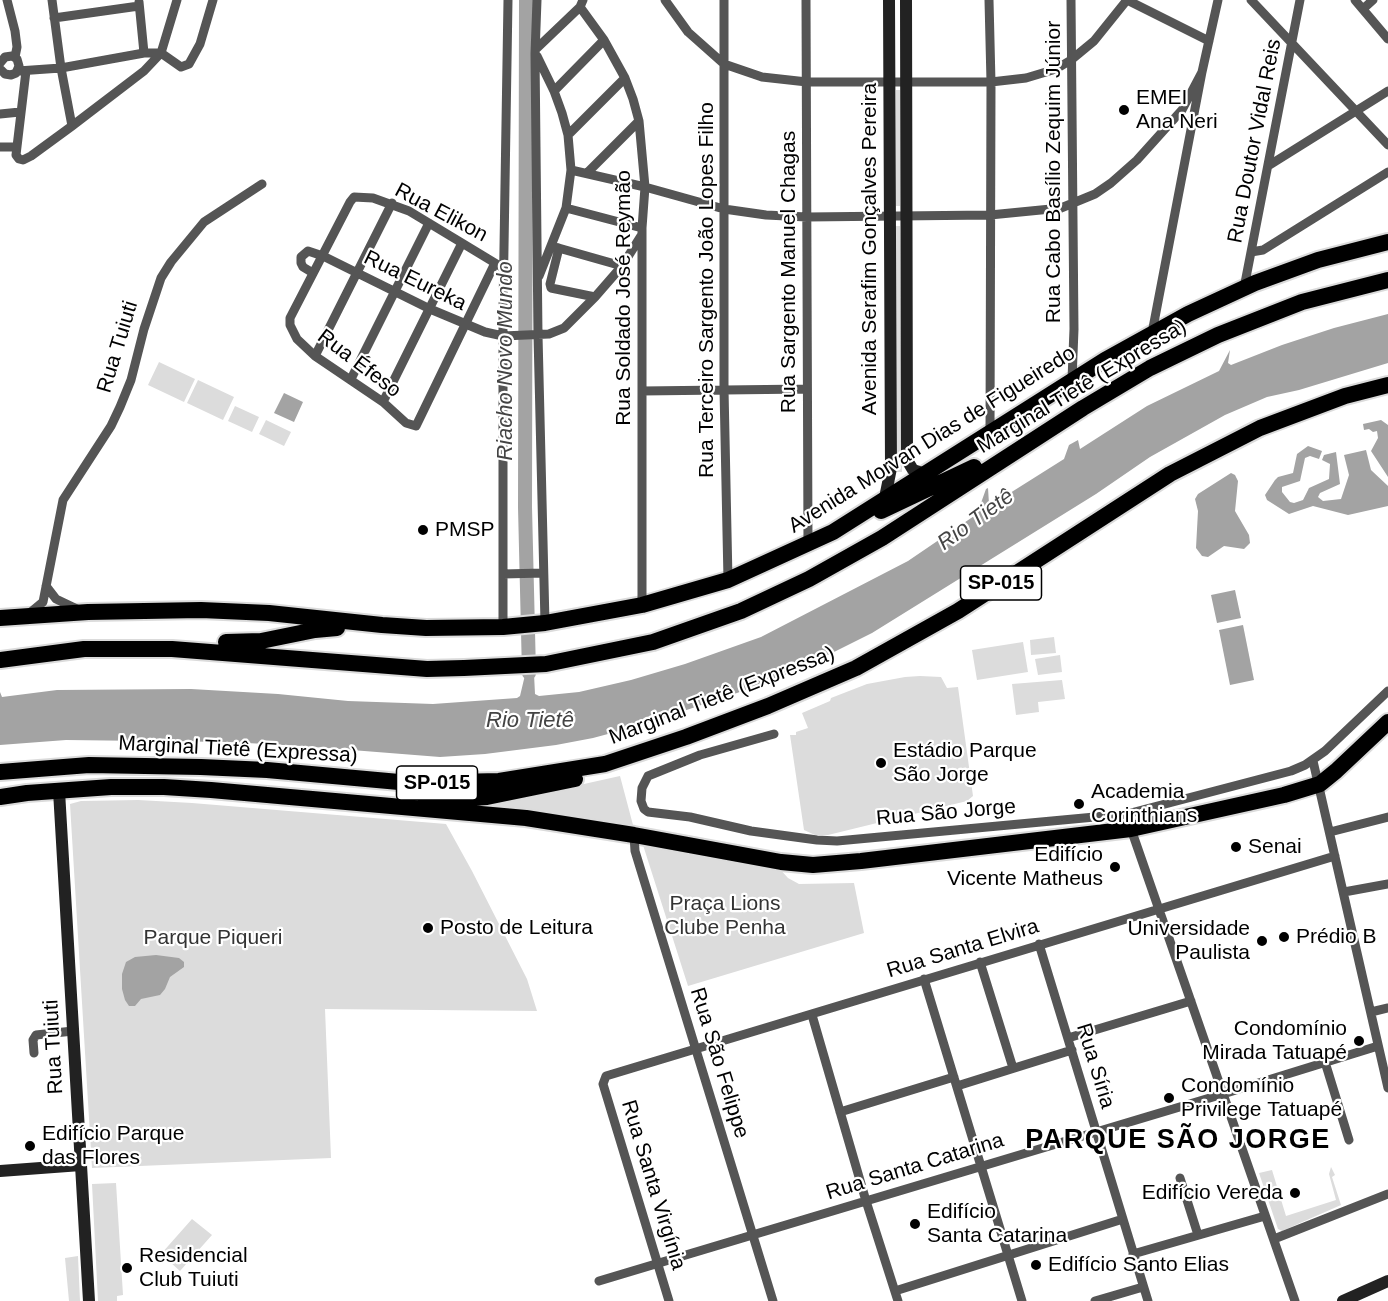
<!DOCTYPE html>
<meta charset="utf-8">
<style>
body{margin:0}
canvas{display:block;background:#fff}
</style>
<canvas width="1388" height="1301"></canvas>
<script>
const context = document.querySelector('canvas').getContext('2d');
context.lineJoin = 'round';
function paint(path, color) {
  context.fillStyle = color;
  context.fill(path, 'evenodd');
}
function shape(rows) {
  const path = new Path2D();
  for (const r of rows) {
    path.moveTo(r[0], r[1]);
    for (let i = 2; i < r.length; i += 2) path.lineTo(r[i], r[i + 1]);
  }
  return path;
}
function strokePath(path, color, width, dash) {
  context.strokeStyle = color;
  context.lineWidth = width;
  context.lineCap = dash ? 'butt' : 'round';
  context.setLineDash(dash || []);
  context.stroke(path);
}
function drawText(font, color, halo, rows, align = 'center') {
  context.font = font + ' Helvetica,sans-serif';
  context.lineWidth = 4.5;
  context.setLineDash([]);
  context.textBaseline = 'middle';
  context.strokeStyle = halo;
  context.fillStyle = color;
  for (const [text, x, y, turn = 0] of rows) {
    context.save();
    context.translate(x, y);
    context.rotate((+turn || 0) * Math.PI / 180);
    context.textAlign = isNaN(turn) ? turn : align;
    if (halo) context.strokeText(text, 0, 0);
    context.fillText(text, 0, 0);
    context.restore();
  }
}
paint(shape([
 [896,90,900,90,900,206,896,206],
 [896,226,900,226,902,472,897,472],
 [159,362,195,379,184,402,148,385],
 [198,380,234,397,223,420,187,403],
 [235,406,259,417,252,432,228,421],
 [266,420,291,432,284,446,259,434],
 [1054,637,1056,653,1031,655,1030,640],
 [1023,642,1028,672,977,680,972,650],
 [1060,655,1062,672,1038,675,1035,659],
 [920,676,941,677,947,688,958,687,973,796,967,801,828,835,815,835,804,830,790,735,796,735,796,732,808,728,802,713,830,701,831,698,867,684,905,677],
 [1062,680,1065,699,1038,702,1039,712,1016,715,1012,684],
 [620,776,633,825,476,808],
 [138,800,192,803,446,824,472,871,527,979,537,1011,325,1009,331,1158,92,1168,70,804,81,801],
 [643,845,778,867,788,878,799,884,854,883,864,933,688,986],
 [1331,1167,1335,1175,1332,1177,1341,1205,1282,1231,1278,1229,1259,1173,1272,1170,1286,1216,1336,1200,1329,1174],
 [116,1183,123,1295,117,1296,117,1301,98,1301,92,1184],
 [192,1219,212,1235,180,1271,161,1254],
 [78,1256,80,1301,69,1301,65,1258]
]), '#dcdcdc');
paint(shape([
 [1388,314,1388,363,1299,390,1267,397,1225,415,1150,457,1096,494,872,633,796,671,737,693,645,724,593,738,556,745,485,754,440,757,301,746,229,742,66,740,0,745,0,692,2,697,57,690,191,689,278,694,348,701,433,704,517,698,520,696,525,675,534,674,535,694,539,696,579,692,631,680,685,664,761,637,908,561,977,514,986,489,988,488,989,504,991,505,1064,459,1069,445,1078,440,1080,449,1147,406,1219,371,1230,350,1228,363,1231,365,1282,345,1334,328],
 [284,393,303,402,294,422,274,413],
 [1381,420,1388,425,1388,477,1371,451,1378,438,1377,431,1373,432,1369,429,1364,430,1363,424],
 [1308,446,1322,451,1319,459,1310,456,1305,458,1300,481,1282,487,1282,492,1290,502,1294,503,1303,500,1309,488,1329,479,1330,464,1322,460,1324,455,1336,452,1340,484,1320,493,1318,497,1323,501,1341,499,1349,475,1344,455,1366,450,1371,470,1388,486,1388,506,1348,515,1313,506,1289,514,1267,500,1265,495,1275,480,1278,477,1293,473,1297,454],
 [1231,473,1235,475,1238,481,1235,511,1249,535,1250,543,1244,549,1224,546,1208,557,1202,556,1196,548,1198,511,1195,499,1198,494],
 [1235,590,1241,618,1217,623,1211,595],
 [1243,625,1254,680,1230,685,1219,630],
 [156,955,179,958,184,962,184,967,170,977,165,989,160,995,141,999,135,1006,129,1006,125,1000,122,989,122,974,126,962,135,957]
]), '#a3a3a3');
strokePath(shape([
 [526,0,525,507,529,673]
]), '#a3a3a3', 14);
const highway = shape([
 [881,511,974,467],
 [0,618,88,612,201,610,269,613,382,625,426,628,503,627,545,623,642,605,728,580,833,532,1105,360,1188,314,1255,283,1318,260,1388,242],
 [226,642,261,641,315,630,337,628],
 [0,660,84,649,172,649,427,669,464,668,546,664,653,642,741,611,809,579,882,538,1083,408,1150,368,1218,335,1302,302,1388,280],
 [0,772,89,765,201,767,267,770,410,783,499,781,605,764,686,737,768,706,856,668,958,611,1170,474,1260,428,1345,396,1388,385],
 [0,797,27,793,111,787,164,787,211,790,526,818,634,835,781,862,813,865,861,861,1131,829,1284,795,1320,784,1336,771,1388,722],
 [426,801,487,797,575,779]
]);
strokePath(highway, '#dbdbdb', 20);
strokePath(shape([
 [7,0,15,31,17,47,15,57],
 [52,0,61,68,72,126],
 [537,0,535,54,538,335,545,623],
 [665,0,688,32,724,64,762,77,807,82,991,82,1026,78,1056,69,1071,60,1094,41,1127,0],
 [724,0,724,389,728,580],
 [806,0,808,545],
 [989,0,991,82,990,433],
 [1071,0,1074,329,1072,380],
 [1127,0,1209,41],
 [1251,0,1388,145],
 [1355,0,1388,39],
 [139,2,144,53],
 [580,7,604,40,625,78,633,99,639,121,645,187,642,228,642,605],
 [1363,9,1373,0],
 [54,18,139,6],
 [536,49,580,7,583,0],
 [161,53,181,67,189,64,200,44,213,0],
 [537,56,554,91,562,113,568,135,571,170,566,208,539,276],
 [0,63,5,57,12,56,17,59,19,66,16,73,11,75,5,74,0,69],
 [18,71,61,68,144,53,161,53],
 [26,71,16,155,19,159,23,160,31,156,72,126,144,71,161,53,177,0],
 [554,91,604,40],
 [0,114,20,112],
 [568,135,625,78],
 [0,147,17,147],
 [1268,166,1388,91],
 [571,170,645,187,724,209,766,215,807,217,990,215,1061,208,1095,194,1111,183,1137,160,1182,110,1202,72],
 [587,173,639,121],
 [566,208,642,228],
 [555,247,622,266],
 [559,248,550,284,551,288,595,297],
 [1251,252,1263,250,1388,172],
 [495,263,416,426,406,423,383,402,315,356,297,339,290,325,290,318,350,202,354,197,373,198,409,211,462,243,495,263,503,268],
 [313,273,303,267,301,263,301,257,308,251,323,256,430,309,485,332,503,336,549,334,564,328,595,297,622,266,641,236],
 [1244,288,1300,0],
 [1152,333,1202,72,1218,0],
 [315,356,392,203],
 [351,379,429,223],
 [642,391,807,389],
 [383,402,462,243],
 [503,574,543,573],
 [46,586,56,599,77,609],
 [31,612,43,602,63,500,111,426,120,407,131,380,144,329,161,278,171,262,204,222,262,184],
 [503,627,503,310,508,0],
 [774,734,700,755,648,776,642,788,641,801,644,809,648,812,690,817,751,831,817,840,837,841,1127,814,1291,771,1305,765,1325,751,1388,691],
 [1313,761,1388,1088],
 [1131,829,1295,1301],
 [1330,832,1388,817],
 [634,835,635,851,773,1301],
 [1344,892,1388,884],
 [1039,944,1148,1301],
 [980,962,1013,1068],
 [924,979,1022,1301],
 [1371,1012,1388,1008],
 [812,1015,866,1201,898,1301],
 [1068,1038,1191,1001],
 [34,1053,33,1040,36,1035,73,1031],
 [1325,1062,1349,1140],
 [957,1086,1072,1050],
 [840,1112,954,1077],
 [1180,1178,1198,1235],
 [1274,1239,1388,1194],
 [1133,1254,1265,1216],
 [599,1281,1223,1094,1378,1046],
 [895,1291,1123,1219],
 [669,1301,603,1084,606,1076,1335,856],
 [1095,1301,1143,1287]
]), '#555', 9);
strokePath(shape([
 [906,0,907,460,913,470,925,474],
 [885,498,891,468,889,0],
 [59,791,89,1301],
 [0,1171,81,1165],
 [1343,1301,1388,1281]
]), '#222', 12);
strokePath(highway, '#000', 16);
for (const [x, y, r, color] of [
 [1124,110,6,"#000"],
 [423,530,6,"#000"],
 [881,763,6,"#000"],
 [1079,804,6,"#000"],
 [1236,847,6,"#000"],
 [1115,867,6,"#000"],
 [428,928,6,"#000"],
 [1284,937,6,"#000"],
 [1262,941,6,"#000"],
 [1359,1041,6,"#000"],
 [1169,1098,6,"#000"],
 [30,1146,6,"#000"],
 [1295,1193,6,"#000"],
 [915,1224,6,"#000"],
 [1036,1265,6,"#000"],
 [127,1268,6,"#000"]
]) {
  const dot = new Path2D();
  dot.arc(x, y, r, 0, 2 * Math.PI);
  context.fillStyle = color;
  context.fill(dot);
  strokePath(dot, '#fff', 2);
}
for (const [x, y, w] of [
 [1001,583,81],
 [437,783,81]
]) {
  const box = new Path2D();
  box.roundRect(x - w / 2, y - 17, w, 34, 4.5);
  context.fillStyle = '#fff';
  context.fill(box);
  strokePath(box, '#000', 1.5);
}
drawText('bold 20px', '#000', null, [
 ["SP-015",1001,583],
 ["SP-015",437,783]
]);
drawText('21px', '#000', '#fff', [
 ["EMEI",1136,98],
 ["Ana Neri",1136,122],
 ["PMSP",435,530],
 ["Estádio Parque",893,751],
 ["São Jorge",893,775],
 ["Academia",1091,792],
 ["Corinthians",1091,816],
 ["Senai",1248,847],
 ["Edifício",1103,855,"right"],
 ["Vicente Matheus",1103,879,"right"],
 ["Posto de Leitura",440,928],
 ["Universidade",1250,929,"right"],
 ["Paulista",1250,953,"right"],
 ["Prédio B",1296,937],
 ["Condomínio",1347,1029,"right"],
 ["Mirada Tatuapé",1347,1053,"right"],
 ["Condomínio",1181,1086],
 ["Privilege Tatuapé",1181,1110],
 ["Edifício Parque",42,1134],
 ["das Flores",42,1158],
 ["Edifício Vereda",1283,1193,"right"],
 ["Edifício",927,1212],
 ["Santa Catarina",927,1236],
 ["Residencial",139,1256],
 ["Club Tuiuti",139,1280],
 ["Edifício Santo Elias",1048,1265]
], 'left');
drawText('21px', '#000', '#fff', [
 ["Rua Doutor Vidal Reis",1255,141,-79],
 ["Rua Cabo Basílio Zequim Júnior",1054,172,-90],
 ["Rua Elikon",441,213,28],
 ["Avenida Serafim Gonçalves Pereira",870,249,-90],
 ["Rua Sargento Manuel Chagas",789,272,-90],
 ["Rua Eureka",415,281,26],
 ["Rua Terceiro Sargento João Lopes Filho",707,290,-90],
 ["Rua Soldado José Reymão",624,298,-90],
 ["Rua Tuiuti",118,347,-73],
 ["Rua Éfeso",359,364,37],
 ["Marginal Tietê (Expressa)",1082,387,-31],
 ["Avenida Morvan Dias de Figueiredo",932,440,-32],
 ["Marginal Tietê (Expressa)",722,696,-21],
 ["Marginal Tietê (Expressa)",238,750,3],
 ["Rua São Jorge",946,813,-5],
 ["Rua Santa Elvira",963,949,-17],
 ["Rua Tuiuti",54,1047,-93],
 ["Rua São Felippe",719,1063,73],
 ["Rua Síria",1095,1066,73],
 ["Rua Santa Catarina",915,1167,-17],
 ["Rua Santa Virgínia",653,1185,73]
]);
drawText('21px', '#333', '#fff', [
 ["Praça Lions",725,904],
 ["Clube Penha",725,928],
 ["Parque Piqueri",213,938]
]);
drawText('italic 22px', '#444', '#fff', [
 ["Riacho Novo Mundo",506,361,-90],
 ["Rio Tietê",976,520,-36],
 ["Rio Tietê",530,721]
]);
context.letterSpacing = '1.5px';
drawText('bold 27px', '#000', '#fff', [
 ["PARQUE SÃO JORGE",1178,1141]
]);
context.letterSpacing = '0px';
</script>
